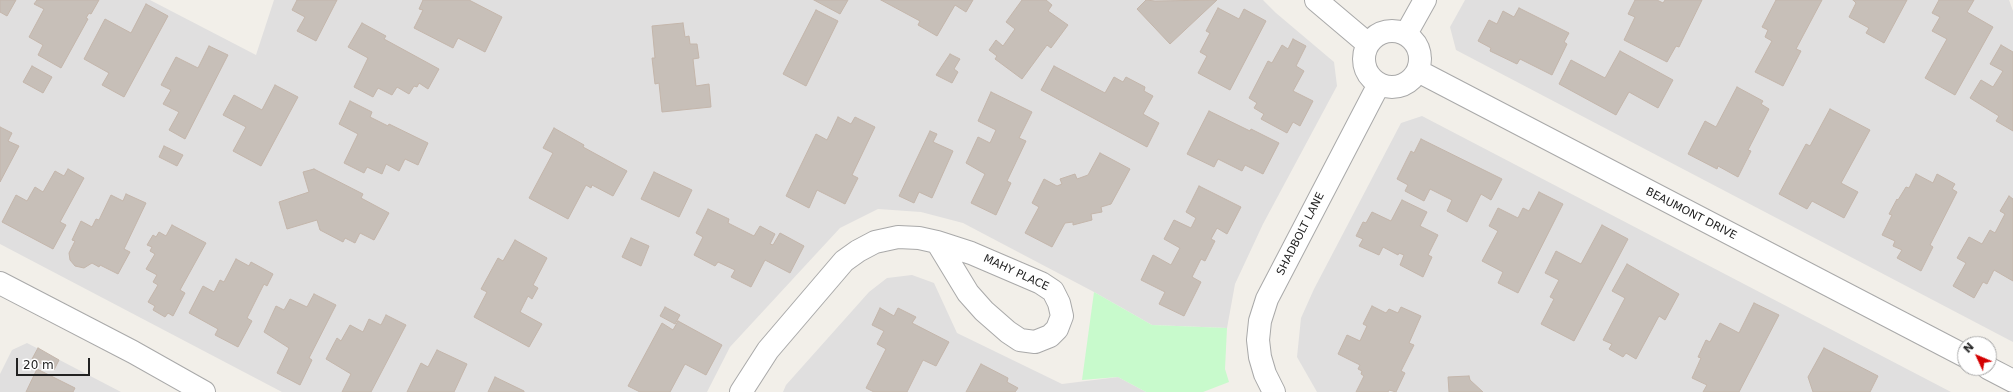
<!DOCTYPE html>
<style>
body{margin:0}
#map{position:relative;width:2013px;height:392px;overflow:hidden;background:#f2efe9;font-family:"DejaVu Sans",sans-serif}
canvas{display:block}
.north{position:absolute;left:1957px;top:336px;width:40px;height:40px;box-sizing:border-box;background:#fff;border:1px solid #a7a7a7;border-radius:50%;rotate:314deg;font-size:11px;font-weight:700;line-height:16px;text-align:center;color:#222}
.north::after{content:'';display:block;margin:auto;width:14px;height:18px;background:#d40000;clip-path:polygon(50% 0,100% 100%,50% 72%,0 100%)}
.scale{position:absolute;left:16px;top:358px;width:74px;height:18px;box-sizing:border-box;border:2px solid #222;border-top:0;padding-left:5px;font-size:12px;line-height:14px;white-space:nowrap;color:#222;-webkit-text-stroke:3px #fff;paint-order:stroke}
</style>
<div id="map">
<canvas width="2013" height="392"></canvas>
<div class="north">N</div>
<div class="scale">20 m</div>
</div>
<script>
const context = document.querySelector('canvas').getContext('2d');
context.lineJoin = 'round';
function paint(path, color) {
  context.fillStyle = color;
  context.fill(path, 'evenodd');
}
function shape(rows) {
  const path = new Path2D();
  for (const r of rows) {
    if (r.length === 3) {
      path.moveTo(r[0] + r[2], r[1]);
      path.arc(r[0], r[1], r[2], 0, 2 * Math.PI);
      continue;
    }
    path.moveTo(r[0], r[1]);
    for (let i = 2; i < r.length; i += 2) path.lineTo(r[i], r[i + 1]);
  }
  return path;
}
function strokePath(path, color, width, dash) {
  context.strokeStyle = color;
  context.lineWidth = width;
  context.lineCap = dash ? 'butt' : 'round';
  context.setLineDash(dash || []);
  context.stroke(path);
}
function drawText(font, color, halo, rows, align = 'center') {
  context.font = font + ' "DejaVu Sans",sans-serif';
  context.lineWidth = 3.5;
  context.setLineDash([]);
  context.textBaseline = 'middle';
  context.strokeStyle = halo;
  context.fillStyle = color;
  for (const [text, x, y, turn = 0] of rows) {
    context.save();
    context.translate(x, y);
    context.rotate((+turn || 0) * Math.PI / 180);
    context.textAlign = isNaN(turn) ? turn : align;
    if (halo) context.strokeText(text, 0, 0);
    context.fillText(text, 0, 0);
    context.restore();
  }
}
paint(shape([
 [0,0,150,0,256,55,274,0,1263,0,1276,13,1334,62,1337,86,1263,224,1235,284,1227,328,1152,325,1094,292,963,223,921,212,878,209,840,228,730,347,707,392,282,392,0,244],
 [1465,0,2009,0,2013,11,2013,342,1456,50,1450,27],
 [1422,116,1951,392,1317,392,1297,357,1301,318,1314,289,1401,123],
 [912,275,934,283,957,333,1062,384,1118,377,1146,392,783,392,786,385,869,292,887,278],
 [27,343,121,392,0,392,0,374,12,350]
]), '#e0dfdf');
paint(shape([
 [1094,292,1152,325,1227,328,1225,369,1229,382,1203,392,1146,392,1118,377,1082,380]
]), '#c8facc');
const building = shape([
 [0,0,16,0,7,16,0,12,0,0],
 [37,0,99,0,91,14,89,13,86,18,88,19,61,68,38,55,43,45,29,37,44,9,34,4,37,0],
 [297,0,337,0,316,41,297,31,305,17,292,10,297,0],
 [423,0,469,0,502,17,485,52,458,38,453,48,414,28,423,10,419,9,423,0],
 [814,0,848,0,840,14,814,0],
 [881,0,973,0,966,12,955,5,937,36,918,25,920,21,881,0],
 [1022,0,1046,0,1052,5,1048,11,1068,25,1051,48,1047,45,1022,79,995,59,997,56,989,50,996,40,1003,46,1015,29,1006,22,1022,0],
 [1146,0,1155,1,1217,0,1170,44,1137,9,1146,0],
 [1635,0,1657,0,1663,3,1665,0,1702,0,1679,47,1676,46,1667,62,1624,40,1635,17,1628,14,1635,0],
 [1776,0,1822,0,1796,49,1801,51,1783,86,1755,72,1772,41,1765,37,1768,30,1762,27,1776,0],
 [1853,0,1907,0,1884,43,1866,33,1869,28,1849,17,1856,3,1853,0],
 [1939,0,1974,0,1967,12,1993,27,1955,95,1925,78,1947,39,1932,31,1940,17,1932,13,1939,0],
 [146,4,168,16,124,97,102,85,109,73,84,59,105,19,131,33,146,4],
 [1218,8,1239,19,1244,9,1266,21,1230,90,1198,73,1207,56,1200,52,1210,33,1206,31,1218,8],
 [1519,8,1569,33,1564,42,1567,44,1552,75,1520,59,1517,64,1490,51,1491,48,1478,41,1489,20,1497,24,1503,11,1514,17,1519,8],
 [816,10,838,21,806,86,783,74,816,10],
 [362,23,386,36,384,39,439,69,428,89,419,83,417,87,414,86,409,94,397,87,392,95,378,88,373,97,354,87,368,58,348,47,362,23],
 [683,23,685,37,689,36,690,44,697,44,699,58,693,59,696,86,709,84,711,107,662,112,659,83,655,84,652,58,655,58,652,26,683,23],
 [1293,39,1306,46,1296,66,1304,71,1293,91,1313,101,1300,126,1293,122,1287,133,1261,119,1264,114,1254,108,1257,103,1249,98,1268,61,1272,63,1282,45,1288,49,1293,39],
 [2001,45,2013,52,2013,131,1996,121,1999,116,1970,98,1981,80,1993,87,2003,71,1990,64,2001,45],
 [209,46,228,55,185,139,169,130,179,112,163,104,171,90,161,85,176,57,198,68,209,46],
 [1620,51,1673,80,1658,108,1629,92,1616,115,1559,84,1571,60,1605,78,1620,51],
 [950,54,960,59,954,69,958,72,952,83,936,75,950,54],
 [32,66,52,77,43,93,23,82,32,66],
 [1054,66,1105,93,1114,77,1123,82,1126,77,1145,87,1144,91,1153,96,1143,114,1159,123,1147,147,1041,90,1054,66],
 [275,85,298,97,261,166,233,151,246,127,223,115,234,95,262,110,275,85],
 [1737,87,1763,101,1761,104,1769,109,1748,150,1751,151,1738,177,1718,166,1717,169,1688,154,1705,121,1716,127,1737,87],
 [991,92,1032,112,1019,138,1026,141,1007,181,1011,183,996,215,971,203,985,174,966,163,978,137,990,143,996,130,978,121,991,92],
 [350,101,372,112,370,117,388,126,389,124,428,143,418,165,405,159,399,171,386,164,382,174,367,167,364,173,344,163,358,134,339,124,350,101],
 [1830,109,1870,130,1841,183,1858,192,1844,218,1812,201,1807,209,1779,194,1806,144,1810,146,1830,109],
 [1209,111,1250,131,1251,129,1279,143,1263,174,1245,165,1242,171,1218,159,1214,167,1187,154,1209,111],
 [838,117,851,124,855,117,875,127,852,175,858,178,845,204,817,190,809,208,786,196,816,134,827,140,838,117],
 [0,127,12,133,8,141,19,146,0,182,0,127],
 [554,128,584,145,583,147,627,171,613,196,592,185,591,188,586,185,568,219,529,198,553,153,543,148,554,128],
 [930,131,937,134,933,142,953,151,932,198,919,192,914,203,899,196,930,131],
 [1421,139,1502,179,1491,200,1481,194,1467,222,1447,211,1452,200,1430,189,1424,201,1405,191,1408,185,1397,179,1411,151,1414,153,1421,139],
 [164,146,183,155,177,166,159,157,164,146],
 [1100,153,1130,169,1111,204,1101,207,1102,212,1091,214,1092,220,1073,225,1073,222,1065,223,1052,247,1025,233,1039,207,1032,203,1044,179,1057,186,1062,184,1060,179,1075,174,1077,179,1088,175,1100,153],
 [68,169,84,178,60,222,66,225,53,249,2,222,16,195,27,201,35,187,43,192,55,171,64,176,68,169],
 [314,169,363,194,361,198,389,213,374,240,360,233,355,243,345,238,343,242,320,230,317,220,287,229,279,202,309,192,303,172,314,169],
 [654,172,692,190,679,217,641,199,654,172],
 [1916,174,1933,183,1937,174,1955,184,1952,189,1957,192,1930,245,1933,247,1921,271,1897,258,1902,250,1893,246,1895,241,1882,235,1892,215,1889,214,1897,199,1898,200,1906,187,1909,188,1916,174],
 [1199,186,1241,207,1227,234,1217,228,1211,239,1215,241,1205,261,1201,259,1192,277,1201,282,1184,316,1159,304,1165,292,1141,280,1153,255,1171,265,1180,248,1164,239,1174,220,1191,228,1196,218,1186,212,1199,186],
 [1539,192,1563,204,1518,293,1498,283,1503,272,1482,261,1498,231,1489,226,1498,208,1518,218,1523,208,1529,211,1539,192],
 [126,194,146,203,124,249,130,252,118,274,100,265,99,267,92,263,84,268,75,266,70,260,69,253,75,241,72,240,81,221,92,227,96,219,99,220,111,195,123,201,126,194],
 [2009,196,2013,199,2013,281,1994,270,1987,284,1983,282,1974,298,1953,286,1966,263,1957,258,1969,237,1982,244,1990,230,1995,233,2005,214,2000,211,2009,196],
 [1402,200,1427,212,1420,226,1438,235,1428,255,1432,257,1423,277,1400,265,1404,255,1399,253,1398,255,1383,247,1379,255,1359,246,1363,239,1356,236,1363,222,1366,223,1372,212,1391,221,1402,200],
 [708,209,729,219,728,223,754,236,760,226,775,234,770,244,773,245,780,233,804,246,790,273,765,260,751,287,731,277,735,270,718,262,715,266,694,255,703,237,696,233,708,209],
 [172,225,206,243,180,290,185,293,173,316,168,313,165,317,153,310,155,306,148,302,158,285,153,282,157,275,146,269,155,254,150,251,152,247,147,245,153,235,156,237,159,232,166,236,172,225],
 [1602,225,1628,239,1574,341,1541,324,1554,299,1550,297,1559,280,1545,273,1556,251,1581,264,1602,225],
 [631,238,649,246,641,266,622,257,631,238],
 [515,240,547,258,533,285,538,288,532,299,528,296,520,312,542,324,529,347,474,317,487,292,481,289,498,258,503,261,515,240],
 [236,259,249,266,251,262,273,274,267,286,264,284,247,318,252,321,238,347,215,335,218,329,189,313,203,286,214,292,220,280,224,282,236,259],
 [1627,264,1679,294,1665,320,1659,316,1636,359,1626,353,1623,357,1609,349,1612,344,1603,340,1625,298,1612,291,1627,264],
 [314,294,336,305,309,358,312,360,300,385,277,373,289,348,264,332,276,306,284,310,290,299,307,307,314,294],
 [1754,303,1779,315,1739,392,1703,392,1707,385,1692,378,1701,358,1698,357,1706,340,1710,342,1720,323,1739,333,1754,303],
 [1372,306,1386,313,1389,309,1398,313,1401,307,1421,316,1409,343,1414,345,1401,371,1405,373,1396,392,1389,390,1388,392,1356,392,1364,376,1361,374,1362,371,1358,369,1360,365,1338,354,1347,335,1360,341,1367,326,1363,324,1372,306],
 [665,307,680,315,675,324,660,316,665,307],
 [880,308,894,316,898,308,916,317,912,323,949,342,936,366,923,360,907,392,874,392,866,388,886,349,877,344,884,331,872,325,880,308],
 [386,315,406,325,371,392,342,392,351,374,326,359,337,338,341,341,350,325,363,332,369,319,381,325,386,315],
 [678,321,722,345,706,375,685,364,670,392,640,392,628,386,662,323,673,330,678,321],
 [38,348,59,360,54,370,32,359,38,348],
 [1824,348,1878,376,1870,392,1813,392,1808,377,1824,348],
 [437,350,467,364,454,392,407,392,421,363,428,367,437,350],
 [981,364,1008,378,1007,382,1018,388,1015,392,966,392,981,364],
 [37,369,75,388,73,392,26,392,37,369],
 [1469,376,1470,380,1483,392,1449,392,1448,377,1469,376],
 [495,377,524,391,524,392,488,392,495,377]
]);
paint(building, '#c7bfb8');
strokePath(building, '#c4b6ab', 1);
const minor = shape([
 [1316,0,1368,44],
 [1392,59,28],
 [1406,34,1425,0],
 [1418,71,1965,356],
 [0,283,133,352,204,392],
 [1988,368,2013,381],
 [741,392,768,350,844,261,858,251,875,242,898,237,919,238,937,242,971,253,1041,283,1053,291,1059,303,1062,316,1057,329,1050,336,1035,342,1020,340,1008,332,984,311,968,293,937,242],
 [1274,392,1265,374,1260,357,1258,340,1260,321,1267,299,1379,84]
]);
strokePath(minor, '#a9a9a9', 24);
strokePath(minor, '#fff', 22);
drawText('11px', '#222', '#fff', [
 ["BEAUMONT DRIVE",1691,214,27],
 ["SHADBOLT LANE",1301,234,-63],
 ["MAHY PLACE",1016,273,25]
]);
</script>
